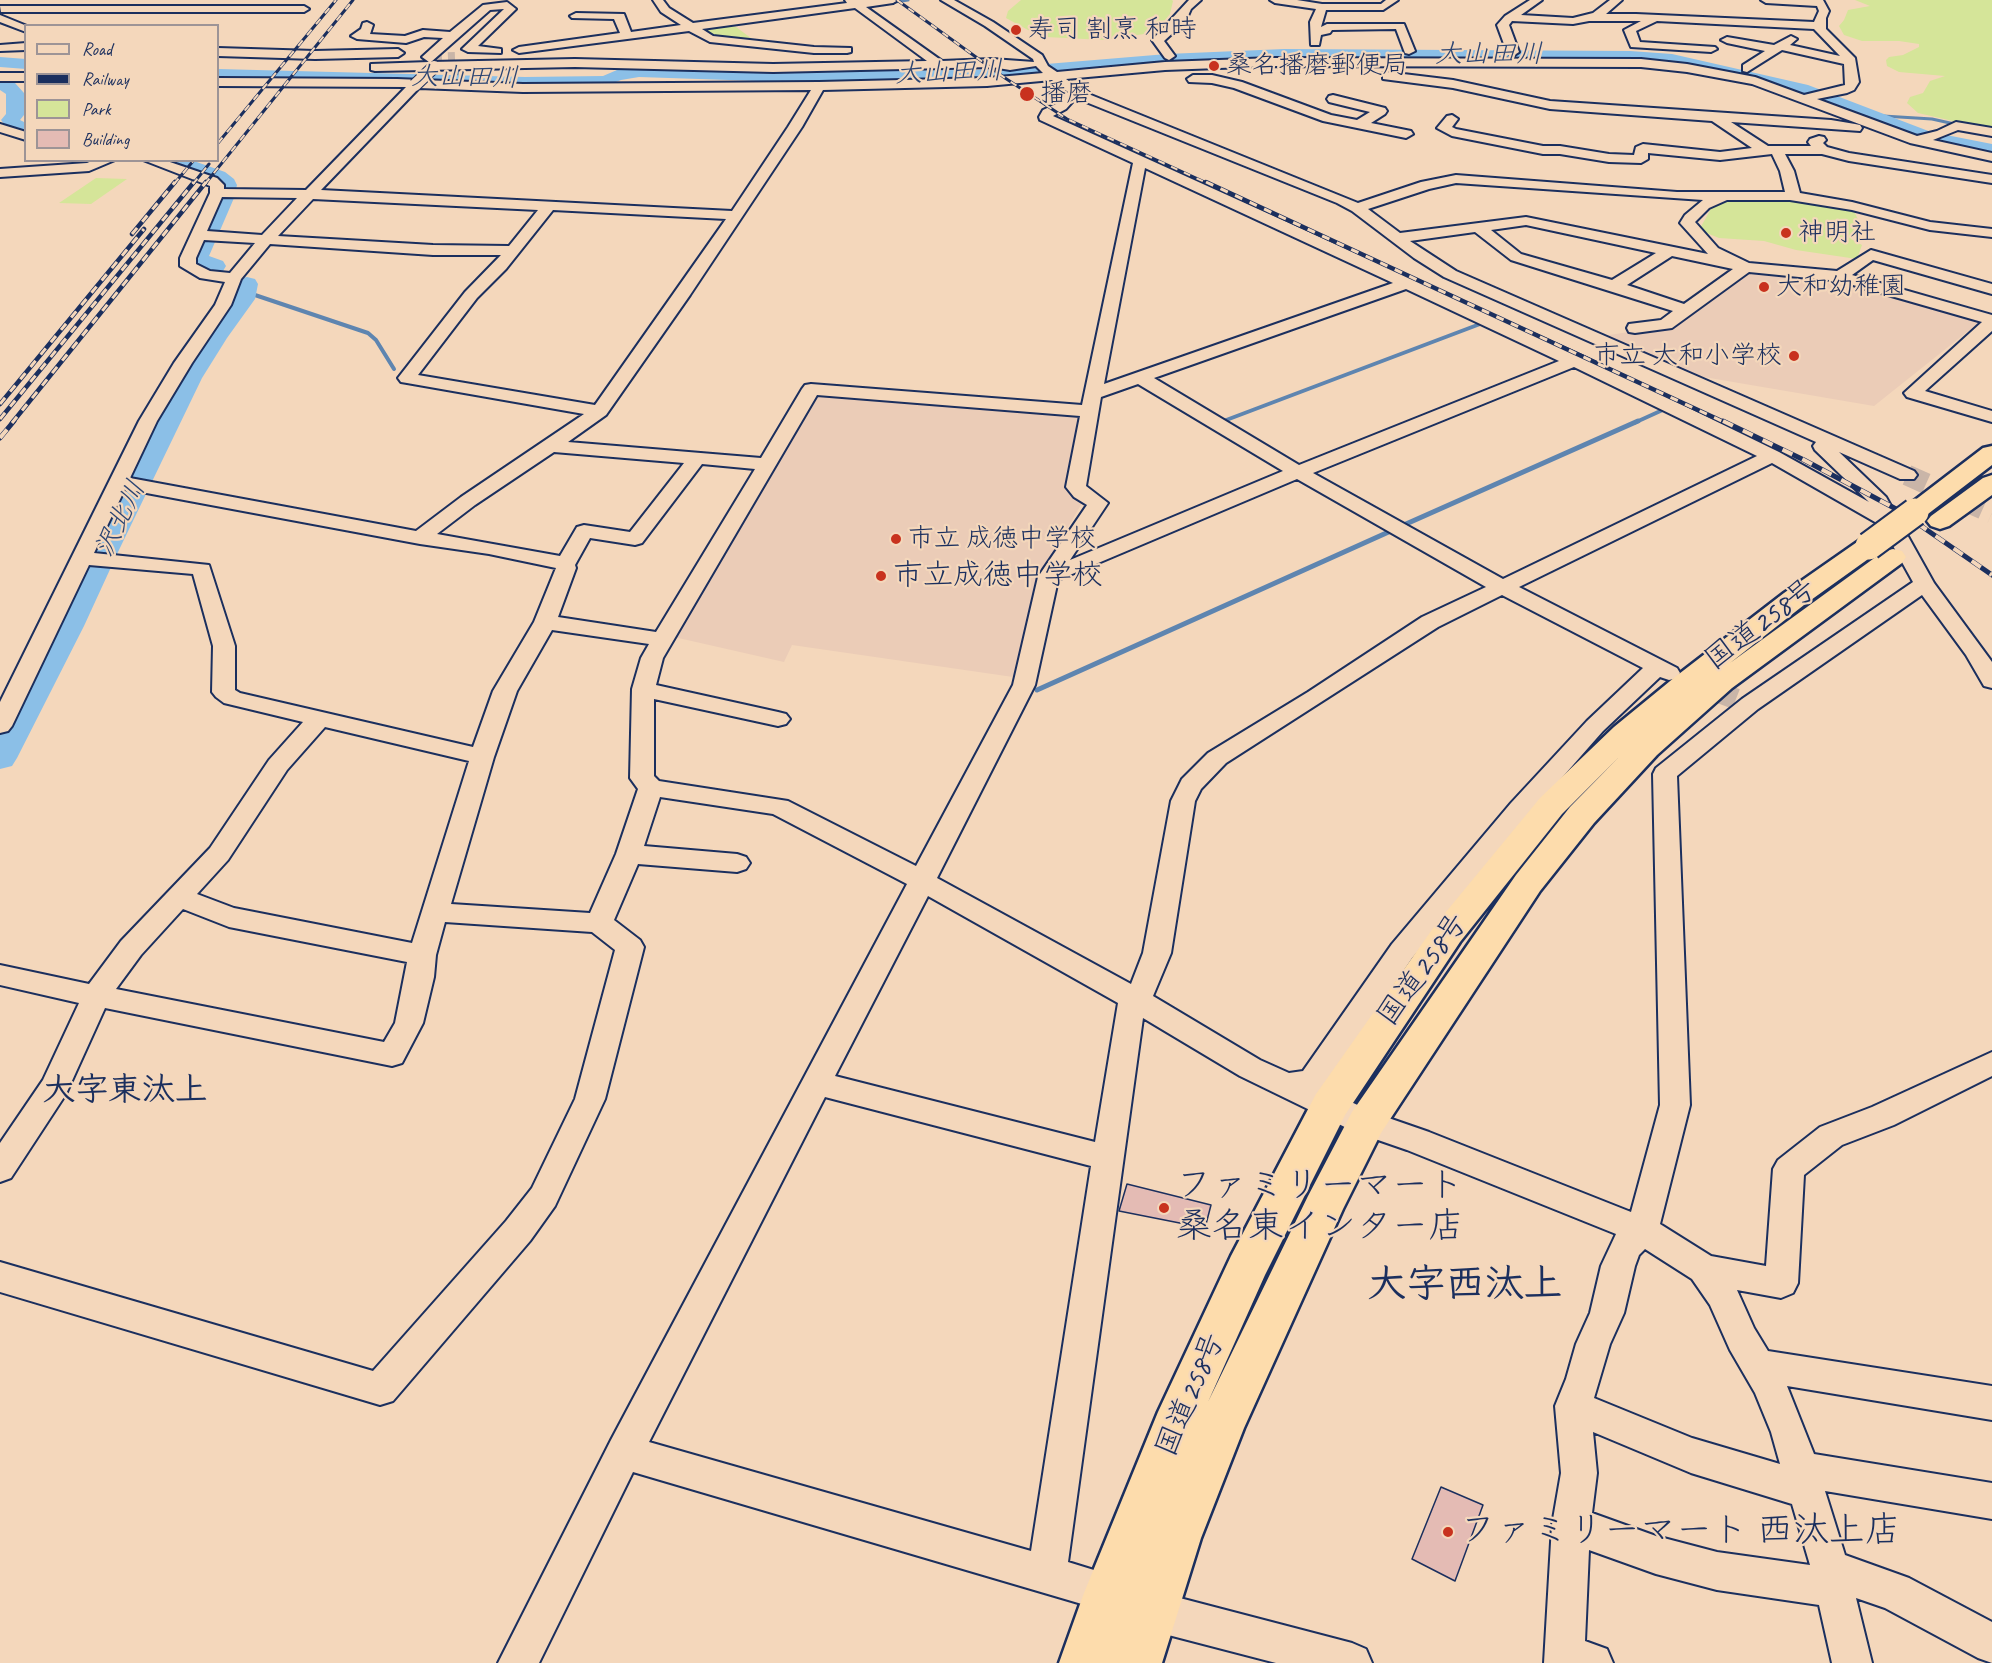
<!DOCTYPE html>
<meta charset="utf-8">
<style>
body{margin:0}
#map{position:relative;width:1992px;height:1663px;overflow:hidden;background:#f4d7bb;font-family:Caveat,sans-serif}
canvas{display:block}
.legend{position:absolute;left:24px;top:24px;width:195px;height:138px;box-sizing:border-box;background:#f4d7bb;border:2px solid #9d9496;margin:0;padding:8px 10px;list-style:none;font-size:18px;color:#1b2f5e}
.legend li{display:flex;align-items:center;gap:12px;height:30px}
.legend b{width:30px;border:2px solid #9d9496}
</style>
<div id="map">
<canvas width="1992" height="1663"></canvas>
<ul class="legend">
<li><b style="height:8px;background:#f4d7bb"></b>Road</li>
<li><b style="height:8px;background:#1b2f5e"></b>Railway</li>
<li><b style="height:16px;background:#d5e599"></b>Park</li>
<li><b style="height:16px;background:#e4bbb4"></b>Building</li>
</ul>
</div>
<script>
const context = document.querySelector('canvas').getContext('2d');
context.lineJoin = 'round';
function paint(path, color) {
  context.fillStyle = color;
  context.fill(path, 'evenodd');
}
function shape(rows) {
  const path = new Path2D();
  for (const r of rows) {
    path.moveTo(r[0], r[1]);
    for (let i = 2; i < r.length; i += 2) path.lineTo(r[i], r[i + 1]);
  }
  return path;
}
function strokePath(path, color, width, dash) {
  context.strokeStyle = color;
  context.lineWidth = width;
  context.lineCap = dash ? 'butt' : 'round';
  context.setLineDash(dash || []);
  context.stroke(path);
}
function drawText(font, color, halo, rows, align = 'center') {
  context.font = font + ' Caveat,"Klee One",sans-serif';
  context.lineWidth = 4.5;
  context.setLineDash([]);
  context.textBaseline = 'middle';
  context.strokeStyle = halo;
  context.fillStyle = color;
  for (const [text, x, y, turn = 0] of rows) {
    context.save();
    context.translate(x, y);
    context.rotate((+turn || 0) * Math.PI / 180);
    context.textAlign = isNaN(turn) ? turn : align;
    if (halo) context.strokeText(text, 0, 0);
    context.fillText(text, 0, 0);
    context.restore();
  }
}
paint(shape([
 [1756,270,1838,278,1982,320,1874,406,1698,376,1602,336,1671,326],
 [813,395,1081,413,1066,491,1082,503,1041,574,1013,677,792,645,784,662,674,637]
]), '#ebccb7');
paint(shape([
 [1021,0,1172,0,1173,1,1170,14,1160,26,1144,34,1104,40,1046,37,1028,30,1006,18,1008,11],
 [1855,0,1992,0,1992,130,1918,113,1907,103,1910,97,1923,93,1930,81,1945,76,1899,72,1887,66,1886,60,1889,57,1903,55,1919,47,1919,44,1899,41,1862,41,1844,35,1839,26,1844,20,1848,10,1870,6],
 [731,26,736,27,755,41,714,39,701,31],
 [96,178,127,179,91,204,59,203],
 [1777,199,1845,207,1854,211,1860,224,1854,230,1851,239,1862,245,1857,259,1796,250,1764,241,1719,238,1699,230,1712,207,1729,201]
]), '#d5e599');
strokePath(shape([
 [888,3,908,0],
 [448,80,457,75,458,68],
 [1867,115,1932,119,1959,125]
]), '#5e85b0', 3);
strokePath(shape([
 [246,292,368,333,376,340,394,369],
 [1221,422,1480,324],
 [1634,423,1667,408]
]), '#5e85b0', 4);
strokePath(shape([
 [1221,422,1224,421],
 [1406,524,1638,421],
 [1037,690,1393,530]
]), '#5e85b0', 5);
paint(shape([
 [1284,49,1630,51,1672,54,1808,85,1931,132,1992,144,1992,156,1919,141,1796,93,1747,80,1672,64,1630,61,1284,59,1167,64,974,80,759,81,639,77,621,80,606,86,525,87,218,79,218,69,525,77,603,76,617,70,639,67,759,71,974,70,1167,54,1284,49],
 [0,57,26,59,26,69,0,67,0,57],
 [0,80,15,83,24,93,24,115,20,120,26,123,26,135,7,128,1,120,6,114,6,94,0,90,0,80],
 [161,160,191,160,225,172,234,179,237,185,234,198,209,256,223,261,226,266,223,271,215,273,197,269,187,257,214,198,216,183,163,164,161,160],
 [247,277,255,279,258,284,255,299,227,338,202,378,118,552,84,626,17,758,12,766,0,769,0,726,54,626,88,552,178,378,208,331,233,298,236,284,239,279,247,277]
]), '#8bbfe7');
const building = shape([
 [1127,1184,1211,1205,1205,1228,1119,1211,1127,1184],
 [1441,1487,1483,1505,1455,1581,1412,1559,1441,1487]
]);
paint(building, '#e4bbb4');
strokePath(building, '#1b2f5e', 1.5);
strokePath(shape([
 [430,59,455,58]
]), '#c9b5a8', 12, [12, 6]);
strokePath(shape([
 [1907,475,1992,513],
 [1692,682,1736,699]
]), '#c9b5a8', 21, [21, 10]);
const minor = shape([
 [653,0,663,0,669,8,693,23,847,3,845,0,898,0,893,3,866,7,942,61,992,59,1034,62,1033,59,985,26,941,0,954,0,993,22,1042,55,1048,66,1057,72,1165,62,1273,58,1641,59,1687,64,1755,77,1804,95,1845,85,1844,64,1782,50,1747,72,1743,71,1743,65,1765,51,1727,43,1721,40,1727,37,1774,45,1791,36,1797,39,1790,45,1840,56,1814,29,1657,21,1636,31,1640,42,1715,47,1717,49,1711,52,1631,47,1624,30,1641,21,1589,21,1573,24,1512,21,1509,25,1519,52,1513,56,1507,52,1497,25,1505,16,1530,0,1542,0,1521,15,1573,18,1593,13,1610,0,1622,0,1606,14,1636,14,1814,22,1819,11,1817,6,1766,3,1761,0,1823,0,1829,11,1826,18,1826,29,1855,58,1859,82,1854,90,1847,93,1817,99,1917,136,1937,131,1956,122,1992,128,1992,136,1958,130,1933,140,1992,153,1992,161,1910,143,1752,84,1687,72,1641,67,1273,66,1165,70,1066,79,1086,93,1358,203,1421,182,1456,175,1677,192,1785,192,1780,171,1772,154,1720,160,1648,153,1648,159,1641,163,1609,162,1560,154,1543,154,1452,136,1437,128,1447,116,1452,115,1458,119,1452,127,1456,129,1543,146,1560,146,1609,154,1634,155,1636,147,1643,144,1720,152,1752,148,1712,121,1550,109,1453,88,1383,79,1383,73,1387,72,1453,80,1550,101,1831,120,1855,124,1860,125,1862,128,1860,131,1731,122,1768,146,1811,146,1808,142,1810,139,1819,136,1824,137,1826,140,1823,143,1827,147,1849,153,1992,175,1992,183,1849,161,1822,154,1785,154,1794,171,1800,193,1852,202,1930,222,1992,229,1992,237,1930,230,1852,210,1790,200,1727,200,1709,208,1695,222,1718,248,1749,263,1837,271,1871,250,1992,284,1992,294,1873,260,1852,275,1992,315,1992,331,1925,391,1992,411,1992,422,1907,397,1904,393,1982,322,1839,281,1749,272,1672,328,1635,333,1629,332,1627,328,1629,324,1661,320,1673,311,1511,260,1475,232,1410,241,1456,271,1914,471,1917,475,1914,479,1900,479,1839,452,1886,497,1934,583,1992,662,1992,688,1984,686,1966,655,1922,595,1758,709,1677,776,1690,1105,1660,1224,1711,1256,1766,1266,1773,1169,1778,1160,1820,1127,1872,1107,1992,1052,1992,1076,1894,1125,1842,1145,1804,1175,1798,1283,1793,1293,1781,1298,1737,1290,1754,1328,1768,1351,1992,1386,1992,1420,1787,1386,1814,1454,1992,1483,1992,1519,1825,1491,1845,1555,1909,1578,1992,1622,1992,1663,1978,1658,1885,1608,1856,1598,1872,1663,1832,1663,1819,1605,1717,1590,1656,1574,1589,1550,1585,1641,1607,1649,1613,1663,1544,1663,1552,1525,1561,1473,1555,1406,1566,1379,1576,1344,1590,1313,1601,1266,1616,1234,1407,1150,1355,1132,1240,1076,1143,1018,1068,1562,1123,1579,1128,1593,1123,1607,1109,1612,633,1472,539,1663,498,1663,611,1440,907,884,773,814,660,797,644,846,737,854,746,857,750,863,746,869,737,872,638,864,614,920,640,940,644,947,605,1099,555,1206,530,1241,393,1401,380,1405,0,1292,0,1262,373,1371,506,1221,532,1188,575,1099,615,950,592,932,445,922,436,955,434,977,423,1023,402,1063,392,1066,105,1008,66,1094,11,1178,0,1182,0,1143,43,1080,79,1003,0,985,0,965,89,984,121,941,210,848,269,760,303,722,224,703,216,697,212,692,213,646,193,574,89,565,12,726,8,731,0,733,0,702,139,421,174,363,215,305,225,282,200,278,180,266,180,258,210,193,210,186,143,160,164,160,217,178,224,185,224,189,306,190,406,87,218,86,218,78,397,79,523,84,819,82,987,78,1043,73,1036,66,1010,70,992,67,773,72,575,67,375,71,371,70,371,64,429,62,422,57,443,38,424,37,406,43,357,39,351,36,361,29,363,23,367,22,373,25,370,34,405,36,423,30,450,32,483,5,507,2,516,9,478,46,501,49,501,53,468,52,462,49,504,9,490,10,431,62,575,59,773,64,927,61,855,8,702,29,713,36,814,47,851,48,851,52,847,53,814,53,710,42,689,31,519,53,513,50,519,47,620,33,614,19,572,18,570,16,576,13,624,14,631,32,681,25,661,12,653,0],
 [1052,80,1068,92,1058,103,1043,110,1039,117,1040,120,1133,163,1082,405,811,384,805,385,802,389,761,458,568,442,606,415,690,295,802,127,823,90,987,86,1052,80],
 [419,88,523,92,811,90,788,127,732,211,321,190,419,88],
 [1076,98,1337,203,1352,211,1414,258,1444,277,1816,442,1813,446,1815,450,1869,502,1779,452,1582,356,1053,116,1066,109,1076,98],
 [1145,168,1393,283,1104,384,1145,168],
 [1456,183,1703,200,1685,215,1680,223,1708,254,1526,217,1400,233,1368,209,1429,189,1456,183],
 [222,197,297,198,262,235,207,231,222,197],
 [313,199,538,210,509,246,433,245,278,236,313,199],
 [553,210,726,219,595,405,418,375,477,298,506,269,553,210],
 [1526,225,1656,253,1612,280,1521,254,1491,230,1526,225],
 [204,240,255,243,230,273,210,271,196,264,196,258,204,240],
 [270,244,433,255,501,255,465,292,398,378,401,382,407,383,584,414,461,497,416,531,130,478,157,421,192,363,231,305,241,279,270,244],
 [1672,256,1733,269,1684,304,1627,285,1672,256],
 [1406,289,1559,361,1299,465,1154,378,1406,289],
 [1574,367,1757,456,1503,579,1313,473,1574,367],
 [1138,384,1283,471,1070,560,1108,503,1086,486,1101,397,1138,384],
 [817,395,1080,416,1066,487,1074,497,1087,505,1038,577,1013,685,916,866,788,801,659,781,654,776,654,699,778,726,786,724,790,719,786,714,778,712,656,685,663,658,817,395],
 [554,452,684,463,630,532,584,525,577,527,560,556,437,534,475,505,554,452],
 [1772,463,1882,526,1913,582,1742,699,1656,768,1653,774,1660,1105,1631,1212,1429,1132,1377,1114,1323,1089,1412,958,1529,815,1603,731,1660,677,1669,680,1677,678,1680,673,1677,668,1519,587,1772,463],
 [702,464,755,469,656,632,558,617,576,568,575,565,590,538,635,545,642,543,702,464],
 [1297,479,1486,587,1422,617,1308,692,1208,753,1182,779,1171,801,1143,953,1131,984,937,878,1035,685,1058,580,1297,479],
 [125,489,420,544,489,554,556,568,534,622,493,691,473,747,240,693,235,690,235,646,209,565,94,553,125,489],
 [1502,595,1643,668,1587,721,1511,803,1392,944,1303,1071,1289,1073,1260,1060,1153,996,1171,953,1195,801,1201,789,1226,763,1438,627,1502,595],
 [552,630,649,644,641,658,632,689,630,778,638,789,616,854,590,913,451,904,494,757,517,691,552,630],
 [325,727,469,761,412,943,234,908,197,894,228,860,287,770,325,727],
 [928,896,1118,1003,1095,1142,835,1076,928,896],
 [183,909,229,927,407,962,395,1023,384,1042,116,989,141,955,183,909],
 [825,1097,1091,1166,1031,1551,649,1442,825,1097],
 [1645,1249,1692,1279,1710,1305,1730,1350,1755,1393,1771,1432,1780,1464,1692,1438,1594,1398,1610,1344,1624,1313,1635,1266,1639,1255,1645,1249],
 [1593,1432,1691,1473,1792,1504,1810,1565,1717,1552,1656,1536,1592,1513,1597,1473,1593,1432],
 [1189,0,1201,0,1191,9,1187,18,1176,30,1164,41,1175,56,1169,60,1165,58,1152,40,1189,0],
 [1270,0,1297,0,1322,4,1381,4,1386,0,1398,0,1383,10,1326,10,1321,27,1327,24,1404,24,1415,51,1409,54,1405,53,1396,29,1332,30,1330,33,1321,35,1319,45,1311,45,1310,22,1316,9,1275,3,1270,0],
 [0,6,304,6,309,9,304,12,1,12,0,6],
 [0,15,27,26,26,32,0,22,0,15],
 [26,43,26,50,0,51,0,45,26,43],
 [218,48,315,51,398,49,404,53,398,57,315,59,218,56,218,48],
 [0,73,26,73,26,81,0,81,0,73],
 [1193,75,1212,75,1242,82,1331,115,1357,120,1370,112,1329,102,1327,99,1329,96,1333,95,1385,108,1387,111,1385,114,1371,123,1411,131,1413,134,1406,138,1323,121,1234,88,1212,83,1189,82,1187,79,1193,75],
 [0,124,26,132,26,140,0,132,0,124],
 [94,160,115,160,89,171,0,177,0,169,87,163,94,160],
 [1153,1591,1352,1643,1366,1649,1372,1663,1276,1663,1153,1631,1139,1625,1133,1611,1139,1597,1153,1591]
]);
const highway = shape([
 [1992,446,1992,465,1924,517,1915,520,1906,517,1902,512,1906,507,1983,448,1992,446],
 [1992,475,1992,495,1949,526,1940,529,1931,526,1927,521,1931,516,1983,478,1992,475],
 [1869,538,1878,540,1882,546,1878,552,1804,605,1730,663,1884,551,1893,549,1902,551,1906,557,1902,563,1732,688,1657,755,1594,823,1540,891,1381,1133,1343,1209,1244,1428,1201,1538,1162,1663,1059,1663,1084,1593,1158,1412,1231,1256,1316,1094,1436,924,1540,798,1614,727,1675,677,1784,593,1860,540,1869,538],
 [1619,757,1570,807,1516,875,1352,1112,1308,1196,1208,1402,1265,1275,1345,1115,1460,942,1562,814,1619,757]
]);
strokePath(minor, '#1b2f5e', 4);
strokePath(highway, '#1b2f5e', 5);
paint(minor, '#f4d7bb');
paint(highway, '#fddcac');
const railFar2 = shape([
 [897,0,1005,78,1067,119,1209,184],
 [218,143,336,0],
 [174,184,194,160],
 [193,184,209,164],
 [205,184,353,0]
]);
const railFar1 = shape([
 [1206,182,1726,423],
 [132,234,175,182],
 [0,404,144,229],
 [0,419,194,182],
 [12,423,206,182]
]);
const rail = shape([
 [1723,421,1804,460,1898,510,1992,575],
 [0,438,14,421]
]);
strokePath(railFar2, '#1b2f5e', 3);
strokePath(railFar1, '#1b2f5e', 4.5);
strokePath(rail, '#1b2f5e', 5);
strokePath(railFar2, '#f4d7bb', 2, [7]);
strokePath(railFar1, '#f4d7bb', 3, [8]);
strokePath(rail, '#f4d7bb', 4, [11]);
const minorBridge = shape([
 [415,85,434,67]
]);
const highwayBridge = shape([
 [1869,546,1915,512]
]);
strokePath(minorBridge, '#1b2f5e', 14, []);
strokePath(highwayBridge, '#1b2f5e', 31, []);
strokePath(minorBridge, '#f4d7bb', 12);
strokePath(highwayBridge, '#fddcac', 27);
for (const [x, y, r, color] of [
 [1016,30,6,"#c8321e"],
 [1214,66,6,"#c8321e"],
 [1027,94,8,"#c8321e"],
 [1786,233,6,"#c8321e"],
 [1764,287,6,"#c8321e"],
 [1794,356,6,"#c8321e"],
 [896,539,6,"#c8321e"],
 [881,576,6,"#c8321e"],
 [1164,1208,6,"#c8321e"],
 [1448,1532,6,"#c8321e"]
]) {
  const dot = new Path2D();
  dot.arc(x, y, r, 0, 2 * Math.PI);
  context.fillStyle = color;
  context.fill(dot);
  strokePath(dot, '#f4d7bb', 2);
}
drawText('26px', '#1b2f5e', '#f4d7bb', [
 ["寿司 割烹 和時",1028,30],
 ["桑名播磨郵便局",1226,66],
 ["播磨",1040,94],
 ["神明社",1798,233],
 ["大和幼稚園",1776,287],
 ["市立 大和小学校",1782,356,"right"],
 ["市立 成徳中学校",908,539]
], 'left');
drawText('italic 27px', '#2c4573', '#f4d7bb', [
 ["大山田川",1489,55],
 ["大山田川",949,73,-2],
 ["大山田川",465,78,1],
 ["沢北川",121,519,-64]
]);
drawText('30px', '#1b2f5e', '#f4d7bb', [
 ["市立成徳中学校",893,576]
], 'left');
drawText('30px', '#1b2f5e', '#f4d7bb', [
 ["国道258号",1761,625,-37],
 ["国道258号",1423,970,-54],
 ["国道258号",1191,1395,-67]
]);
drawText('bold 33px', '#1b2f5e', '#f4d7bb', [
 ["大字東汰上",125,1091]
]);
drawText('36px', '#1b2f5e', '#f4d7bb', [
 ["ファミリーマート",1176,1187],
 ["桑名東インター店",1176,1228],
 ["ファミリーマート 西汰上店",1460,1532]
], 'left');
drawText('bold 39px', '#1b2f5e', '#f4d7bb', [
 ["大字西汰上",1465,1286]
]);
</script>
